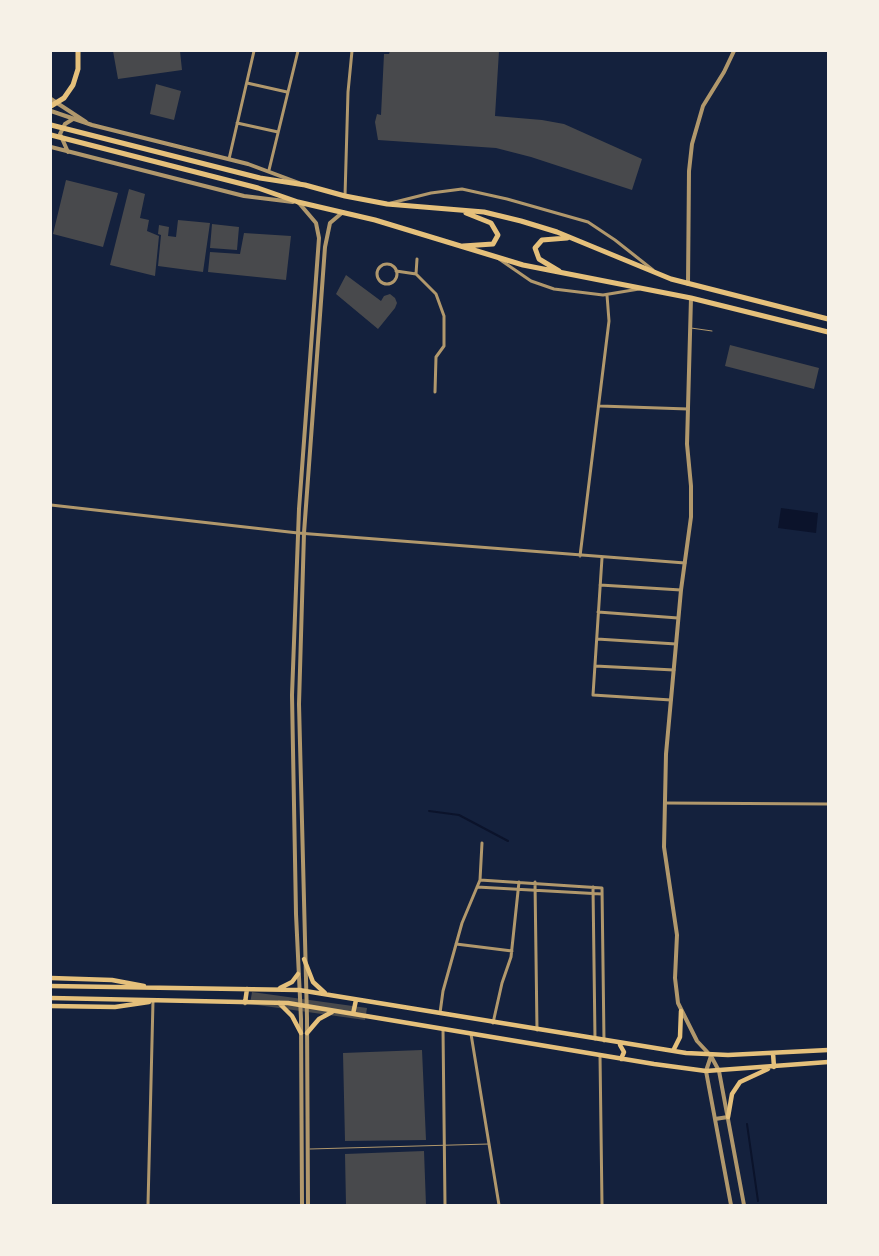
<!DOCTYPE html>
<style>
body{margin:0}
#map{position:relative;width:879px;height:1256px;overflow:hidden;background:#14213d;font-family:Poppins,sans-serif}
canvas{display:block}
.frame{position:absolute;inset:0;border:52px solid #f6f1e7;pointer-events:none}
</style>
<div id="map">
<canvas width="879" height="1256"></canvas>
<div class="frame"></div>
</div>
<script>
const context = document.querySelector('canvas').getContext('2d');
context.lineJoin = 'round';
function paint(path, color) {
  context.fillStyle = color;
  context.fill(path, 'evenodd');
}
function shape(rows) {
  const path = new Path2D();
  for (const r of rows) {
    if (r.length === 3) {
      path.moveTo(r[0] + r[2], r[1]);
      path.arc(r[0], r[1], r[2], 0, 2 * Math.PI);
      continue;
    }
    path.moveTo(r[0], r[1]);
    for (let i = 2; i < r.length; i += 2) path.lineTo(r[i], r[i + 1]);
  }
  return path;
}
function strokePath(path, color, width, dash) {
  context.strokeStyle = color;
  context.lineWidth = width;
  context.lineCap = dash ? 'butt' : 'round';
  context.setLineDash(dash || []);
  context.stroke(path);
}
paint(shape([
 [781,508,818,513,816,533,778,528]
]), '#0b132b');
strokePath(shape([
 [429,811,459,815,508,841],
 [747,1124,758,1201]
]), '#0b132b', 2);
paint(shape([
 [113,51,180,51,182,70,118,79],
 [390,51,499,51,495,116,542,120,564,124,642,159,632,190,531,157,496,148,378,140,375,122,377,114,381,115,384,54,389,54],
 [156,84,181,91,174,120,150,114],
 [66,180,118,193,103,247,53,234],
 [129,189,145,194,140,218,149,220,147,231,159,236,155,276,110,265],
 [178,220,210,223,203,272,158,266,161,235,158,234,159,225,169,227,168,236,176,237],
 [212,224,239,227,237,250,210,248],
 [244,233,291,236,286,280,208,272,210,252,240,254],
 [346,275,381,301,384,296,390,294,395,298,397,303,395,308,378,329,336,294],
 [730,345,819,368,814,389,725,366],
 [252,992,367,1008,365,1020,250,1004],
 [422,1050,426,1140,345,1141,343,1053],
 [424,1151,426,1205,346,1205,345,1154]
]), '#48494c');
strokePath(shape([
 [691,328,712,331],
 [310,1149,489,1144]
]), '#b1986c', 1);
strokePath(shape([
 [247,83,287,92],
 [237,123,278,132],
 [229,159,254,51],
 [269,170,298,51],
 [345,196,348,92,352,51],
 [391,203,431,193,462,189,507,199,588,222,615,240,653,270],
 [499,259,531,281,554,289,603,295,639,289],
 [387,274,10],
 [396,271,416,274,436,294,444,316,444,346,436,357,435,392],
 [416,274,417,259],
 [600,406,688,409],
 [51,505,298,533,685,563],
 [580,556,609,321,607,295],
 [602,558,593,695,671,700],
 [600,585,681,590],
 [598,612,678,618],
 [597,639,676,644],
 [595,666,674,670],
 [665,803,828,804],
 [480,880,602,888,604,1041],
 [535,882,537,1030],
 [477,887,602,894],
 [593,887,595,1039],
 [456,944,512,951],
 [440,1013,443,991,462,923,480,880,482,843],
 [493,1023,502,983,511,957,519,882],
 [443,1029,445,1205],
 [471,1034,499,1205],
 [600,1055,602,1205],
 [148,1205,153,1001]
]), '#b1986c', 3);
strokePath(shape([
 [51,99,86,122],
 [51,111,92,125,248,164,299,183],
 [51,147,244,196,293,202],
 [68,152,60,134,65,124,73,119],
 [299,203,316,223,319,238,299,509,292,695,296,914,301,1019,302,1205],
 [688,284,689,171,692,144,703,106,724,72,734,51],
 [691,298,687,444,691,486,691,517,681,590,666,754,664,847,677,935,675,978,678,1003,697,1041,711,1056,719,1071,744,1205],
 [711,1056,706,1071,731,1205],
 [715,1119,728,1117],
 [308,1205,307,1018,299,704,304,533,325,247,330,223,343,212]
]), '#b1986c', 4);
strokePath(shape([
 [304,959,313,982,325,993],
 [51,978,112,980,144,986],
 [51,986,299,990,686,1053,728,1055,828,1050],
 [280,988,292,982,298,974],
 [51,998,288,1003,654,1064,706,1071,828,1062],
 [245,1003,247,989],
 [279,1003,292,1016,301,1033],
 [51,1006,115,1007,149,1002],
 [353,1014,356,1000],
 [307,1033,319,1019,332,1012],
 [620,1045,624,1052,621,1059],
 [673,1051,680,1037,681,1011],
 [773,1053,774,1067],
 [728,1117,732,1094,740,1082,768,1069]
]), '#e5c07b', 4.5);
strokePath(shape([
 [51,106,64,98,73,85,78,69,78,51],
 [51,125,260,178,305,185,345,196,387,204,484,212,521,221,557,232,671,279,828,319],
 [51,135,258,188,298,202,375,220,523,265,691,298,828,332],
 [463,246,493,244,498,235,491,223,466,213],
 [559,271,539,259,535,248,542,240,567,238]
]), '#e5c07b', 5);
</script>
